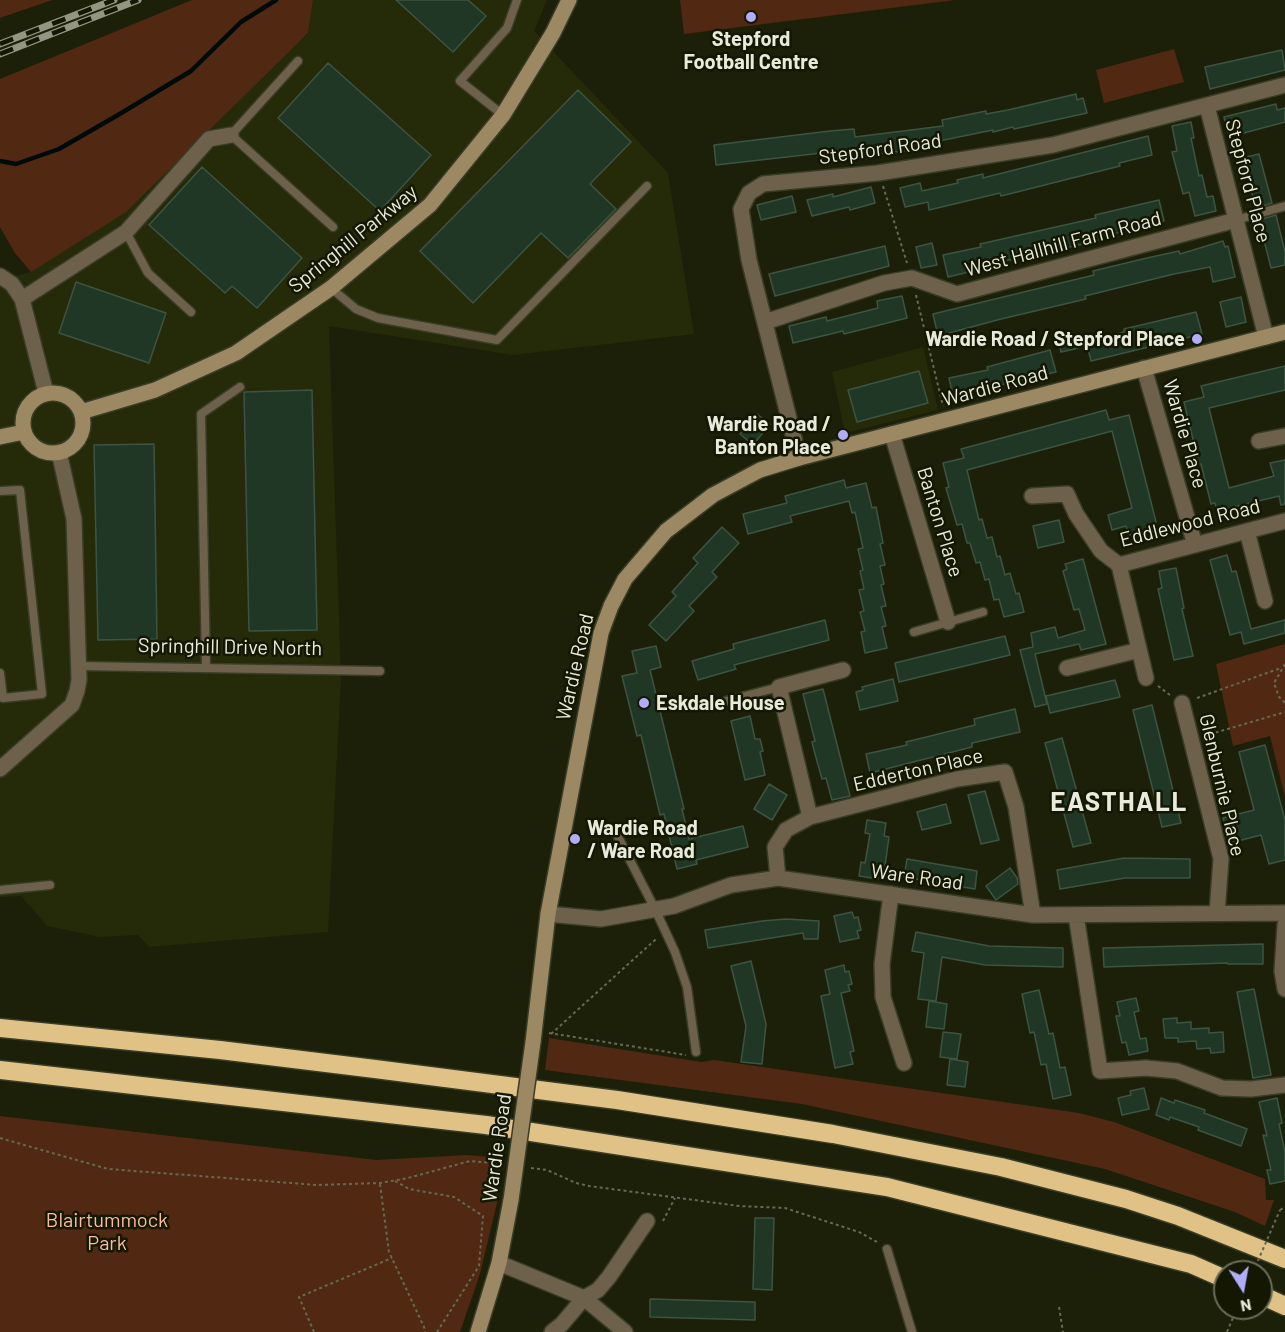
<!DOCTYPE html>
<style>
body{margin:0}
#map{position:relative;width:1285px;height:1332px;overflow:hidden;background:#1d2008;font-family:Barlow,sans-serif}
canvas{display:block}
.north{position:absolute;left:1213px;top:1260px;width:60px;height:60px;box-sizing:border-box;background:#141701;border:2px solid #696c59;border-radius:50%;rotate:169deg;font-size:16px;font-weight:700;line-height:24px;text-align:center;color:#e8ebdc}
.north::after{content:'';display:block;margin:auto;width:21px;height:27px;background:#b1adfa;clip-path:polygon(50% 0,100% 100%,50% 72%,0 100%)}
</style>
<div id="map">
<canvas width="1285" height="1332"></canvas>
<div class="north">N</div>
</div>
<script>
const context = document.querySelector('canvas').getContext('2d');
context.lineJoin = 'round';
function paint(path, color) {
  context.fillStyle = color;
  context.fill(path, 'evenodd');
}
function shape(rows) {
  const path = new Path2D();
  for (const r of rows) {
    if (r.length === 3) {
      path.moveTo(r[0] + r[2], r[1]);
      path.arc(r[0], r[1], r[2], 0, 2 * Math.PI);
      continue;
    }
    path.moveTo(r[0], r[1]);
    for (let i = 2; i < r.length; i += 2) path.lineTo(r[i], r[i + 1]);
  }
  return path;
}
function strokePath(path, color, width, dash) {
  context.strokeStyle = color;
  context.lineWidth = width;
  context.lineCap = dash ? 'butt' : 'round';
  context.setLineDash(dash || []);
  context.stroke(path);
}
function drawText(font, color, halo, rows, align = 'center') {
  context.font = font + ' Barlow,sans-serif';
  context.lineWidth = 5;
  context.setLineDash([]);
  context.textBaseline = 'middle';
  context.strokeStyle = halo;
  context.fillStyle = color;
  for (const [text, x, y, turn = 0] of rows) {
    context.save();
    context.translate(x, y);
    context.rotate((+turn || 0) * Math.PI / 180);
    context.textAlign = isNaN(turn) ? turn : align;
    if (halo) context.strokeText(text, 0, 0);
    context.fillText(text, 0, 0);
    context.restore();
  }
}
paint(shape([
 [313,0,547,0,534,31,668,173,694,334,513,355,329,326,341,678,328,932,149,947,138,935,100,937,47,926,21,896,0,897,0,280,31,272,308,34],
 [923,347,938,410,845,433,832,372]
]), '#252a09');
paint(shape([
 [0,0,52,0,0,18],
 [192,0,313,0,308,33,126,212,31,272,15,253,0,227,0,79],
 [680,0,955,0,684,34],
 [1174,49,1184,82,1104,103,1096,70],
 [1285,644,1285,797,1270,736,1233,746,1216,664],
 [549,1038,701,1062,714,1060,1079,1113,1114,1122,1265,1179,1266,1200,1274,1200,1265,1226,1235,1212,1105,1169,802,1104,545,1070],
 [0,1116,376,1160,467,1155,501,1158,497,1203,480,1274,460,1332,0,1332]
]), '#512912');
strokePath(shape([
 [0,161,16,164,59,149,118,115,191,71,241,22,276,0]
]), '#000a08', 4.5);
const building = shape([
 [396,0,468,0,486,16,453,52,396,0],
 [1282,50,1285,70,1210,89,1205,67,1282,50],
 [328,63,431,155,380,211,278,118,328,63],
 [578,90,631,142,590,184,616,209,568,258,541,233,473,303,420,251,578,90],
 [1076,94,1077,100,1083,98,1087,113,1014,129,1013,127,993,132,993,130,939,141,940,147,866,155,866,148,716,165,714,145,830,131,854,129,855,137,943,126,942,120,986,111,986,114,1008,110,1076,94],
 [1276,104,1277,110,1285,108,1285,122,1229,137,1224,117,1276,104],
 [1191,122,1194,138,1191,138,1199,176,1202,175,1207,197,1213,196,1216,211,1195,216,1189,192,1183,194,1172,152,1177,151,1172,126,1191,122],
 [1148,136,1152,155,1119,163,1120,166,1001,196,1000,193,929,210,928,202,905,207,900,188,920,183,922,191,958,183,957,180,983,174,983,178,1148,136],
 [1259,154,1272,203,1256,208,1242,158,1259,154],
 [202,167,302,258,257,308,232,286,225,293,149,225,202,167],
 [871,187,875,203,850,210,849,207,812,216,807,200,833,194,833,197,871,187],
 [792,196,796,212,761,220,757,205,792,196],
 [1159,200,1164,221,1109,235,1109,237,1088,243,995,263,973,269,973,271,948,277,943,255,981,247,980,244,1096,218,1095,215,1159,200],
 [1276,215,1285,252,1285,265,1271,268,1259,220,1276,215],
 [1223,241,1225,247,1228,246,1235,277,1213,282,1210,267,1174,274,1085,296,1086,299,1001,319,938,336,933,314,1094,275,1093,271,1147,258,1179,251,1180,254,1223,241],
 [932,243,937,265,921,268,916,247,932,243],
 [885,246,889,266,775,296,769,274,885,246],
 [76,282,166,313,149,363,59,333,76,282],
 [902,296,907,318,844,334,843,331,793,343,789,326,826,317,827,321,878,308,877,301,902,296],
 [1241,297,1246,322,1226,327,1220,302,1241,297],
 [1196,312,1202,334,1091,361,1086,341,1124,332,1124,329,1196,312],
 [1076,338,1079,348,1061,352,1059,342,1076,338],
 [1050,350,1056,372,953,396,949,378,988,370,987,367,1050,350],
 [1285,366,1285,390,1209,408,1229,488,1274,476,1270,463,1285,460,1285,504,1281,505,1279,496,1217,511,1215,503,1211,504,1201,464,1199,464,1184,402,1204,397,1201,386,1285,366],
 [919,371,928,403,857,422,848,390,919,371],
 [312,390,317,630,249,631,244,392,312,390],
 [1106,410,1109,420,1129,415,1156,522,1153,529,1129,535,1126,526,1112,530,1108,515,1132,508,1112,431,967,470,979,520,982,519,987,538,992,537,997,557,1000,556,1005,575,1010,573,1016,594,1019,593,1024,612,1004,617,999,599,994,600,989,579,985,580,980,562,976,563,970,543,967,543,962,524,957,525,946,488,949,487,943,463,964,458,961,449,1106,410],
 [757,414,770,424,753,445,740,434,757,414],
 [154,444,157,639,98,640,94,445,154,444],
 [844,480,846,488,866,483,872,508,876,507,883,543,880,544,885,565,880,566,884,584,881,585,886,606,881,607,886,626,882,627,887,648,865,653,861,632,865,631,860,612,864,611,859,590,864,589,860,571,863,570,858,549,863,548,855,512,852,513,849,501,790,516,792,522,748,534,743,514,787,503,785,496,844,480],
 [1059,520,1064,542,1038,548,1033,526,1059,520],
 [722,527,739,543,712,572,717,577,689,606,694,611,666,641,649,625,676,596,672,592,698,563,693,558,722,527],
 [1227,555,1232,572,1236,571,1251,629,1285,620,1285,633,1244,644,1241,632,1230,635,1210,560,1227,555],
 [1083,559,1106,644,1081,650,1079,644,1035,654,1047,704,1035,707,1020,650,1033,647,1031,633,1055,627,1058,638,1085,630,1079,609,1074,610,1063,571,1067,569,1065,564,1083,559],
 [1176,568,1184,608,1182,609,1193,656,1174,660,1158,589,1162,588,1159,571,1176,568],
 [825,620,829,640,734,665,736,669,698,680,692,661,734,649,733,644,825,620],
 [1005,636,1010,655,899,682,895,663,1005,636],
 [656,646,661,667,650,670,684,809,682,809,689,839,743,826,748,847,696,860,697,864,677,869,664,814,660,815,641,735,637,736,622,676,637,673,632,651,656,646],
 [893,679,898,701,860,710,856,692,863,690,862,687,893,679],
 [1115,680,1120,697,1050,713,1046,696,1115,680],
 [823,689,850,796,832,800,826,778,822,779,815,754,812,742,815,741,803,694,823,689],
 [1152,705,1181,823,1162,827,1133,710,1152,705],
 [1015,709,1020,732,972,743,972,747,870,773,866,754,907,745,906,742,975,725,974,719,1015,709],
 [750,716,755,739,760,739,763,751,760,752,765,775,745,780,731,721,750,716],
 [1062,738,1091,843,1073,847,1045,743,1062,738],
 [1265,745,1285,820,1285,860,1269,864,1261,835,1230,843,1223,818,1254,810,1239,752,1265,745],
 [769,784,787,795,772,820,754,809,769,784],
 [985,791,999,840,981,844,968,795,985,791],
 [946,804,951,823,922,830,917,812,946,804],
 [867,820,886,823,884,836,889,837,885,866,880,866,878,879,859,876,861,862,865,863,870,834,865,833,867,820],
 [1124,858,1190,859,1190,878,1125,878,1060,889,1057,870,1124,858],
 [907,859,977,871,975,889,904,877,907,859],
 [1010,868,1017,878,1018,884,996,900,986,886,1010,868],
 [852,912,854,918,858,917,861,930,857,931,859,938,840,942,834,916,852,912],
 [786,919,819,921,818,939,804,939,803,933,708,948,705,930,762,921,786,919],
 [916,932,989,946,1063,948,1063,967,985,965,942,957,936,1001,918,999,924,953,912,951,916,932],
 [1263,944,1263,964,1228,964,1227,963,1104,967,1103,948,1263,944],
 [751,961,766,1024,762,1064,741,1062,746,1026,731,966,751,961],
 [844,965,845,972,849,971,852,984,848,985,850,991,841,993,854,1051,850,1052,853,1064,835,1068,821,996,830,994,825,970,844,965],
 [1254,989,1271,1075,1253,1078,1237,992,1254,989],
 [1039,990,1049,1034,1053,1033,1060,1068,1065,1067,1071,1095,1053,1099,1046,1064,1041,1065,1034,1032,1030,1033,1022,994,1039,990],
 [1136,998,1139,1011,1134,1012,1140,1039,1146,1038,1148,1051,1129,1055,1126,1042,1122,1043,1116,1016,1120,1016,1117,1002,1136,998],
 [929,1001,947,1004,944,1029,926,1027,929,1001],
 [1177,1018,1177,1023,1191,1022,1191,1029,1209,1028,1209,1033,1223,1032,1224,1052,1211,1053,1210,1048,1197,1049,1196,1041,1178,1042,1178,1038,1165,1038,1163,1019,1177,1018],
 [943,1032,961,1034,957,1059,940,1057,943,1032],
 [950,1059,968,1062,965,1087,947,1085,950,1059],
 [1144,1088,1149,1109,1122,1115,1118,1098,1131,1095,1130,1091,1144,1088],
 [1161,1098,1174,1103,1175,1100,1205,1110,1204,1113,1247,1129,1241,1146,1198,1130,1199,1127,1170,1117,1169,1120,1156,1115,1161,1098],
 [1277,1098,1282,1123,1279,1124,1285,1152,1285,1181,1270,1184,1267,1170,1271,1170,1263,1135,1267,1136,1259,1102,1277,1098],
 [755,1218,774,1218,772,1290,753,1289,755,1218],
 [650,1299,755,1302,755,1320,650,1317,650,1299]
]);
paint(building, '#213726');
strokePath(building, '#3d5442', 1.5);
const lane = shape([
 [298,61,231,135,333,227],
 [503,115,460,81,507,28,517,0],
 [1236,220,1285,206],
 [126,232,148,273,191,312],
 [331,288,356,309,378,318,497,340,647,186],
 [0,491,20,490,42,694,3,698,0,673],
 [914,632,983,612],
 [79,666,380,671],
 [206,667,201,414,240,387],
 [726,701,779,687],
 [614,829,655,909,675,952,687,987,696,1052],
 [0,890,50,885],
 [887,1249,912,1332]
]);
const street = shape([
 [1207,106,1266,337],
 [0,276,12,284,22,299,46,393],
 [22,299,126,232,209,139,231,135],
 [765,322,884,283,912,278,957,294,1236,220],
 [1144,368,1195,545],
 [892,434,948,622],
 [1259,441,1285,436],
 [799,458,749,260,741,209,749,193,763,184,878,173,1053,145,1285,85],
 [1032,496,1067,494,1076,514,1101,551,1119,565,1285,521],
 [1247,531,1265,601],
 [1119,565,1146,678],
 [1067,668,1139,650],
 [1182,703,1221,859,1217,913],
 [0,769,72,705,77,691,79,680,74,519,59,452],
 [810,817,779,687,843,670],
 [778,878,775,847,786,830,810,817,957,779,1005,772,1016,807,1033,915],
 [891,894,882,964,883,997,904,1063],
 [548,914,601,919,674,906,731,885,778,878,1033,915,1285,913],
 [1076,915,1100,1071,1146,1068,1177,1071,1222,1088,1251,1089,1285,1085],
 [1285,925,1282,971,1285,989],
 [499,1263,584,1298,625,1332],
 [552,1332,562,1324,584,1298,598,1290,609,1277,647,1221]
]);
const secondary = shape([
 [53,423,30],
 [81,412,155,390,236,353,331,288,430,205,503,115,553,33,569,0],
 [0,437,24,432],
 [533,1042,548,914,601,633,611,606,625,579,666,531,713,495,760,470,799,458,1285,332],
 [478,1332,499,1263,511,1200]
]);
const highway = shape([
 [0,1028,220,1050,375,1069,617,1100,833,1134,1001,1167,1126,1199,1178,1216,1285,1259],
 [0,1070,486,1125,887,1187,1191,1264,1225,1279],
 [1261,1295,1285,1306]
]);
strokePath(lane, '#393c26', 11);
strokePath(street, '#393c26', 18);
strokePath(secondary, '#393c26', 18);
strokePath(highway, '#393c26', 21);
strokePath(shape([
 [883,186,907,263],
 [916,295,943,406],
 [1285,664,1274,683,1279,697,1285,703],
 [1158,686,1170,695],
 [1197,698,1281,668],
 [1204,736,1285,712],
 [549,1033,686,1055],
 [551,1034,656,939],
 [0,1138,108,1169,317,1185,380,1183,408,1178,470,1161,502,1164],
 [531,1168,547,1170,576,1183,589,1186,739,1206,785,1208,859,1232,877,1242],
 [395,1181,409,1189,454,1197,483,1216,479,1266],
 [380,1184,389,1252,424,1327,425,1332],
 [1280,1210,1285,1207],
 [663,1221,675,1198],
 [1059,1307,1063,1332],
 [314,1332,299,1297,392,1258],
 [437,1332,479,1266],
 [1227,1332,1237,1308]
]), '#666954', 2, [3, 3]);
strokePath(lane, '#6e614b', 8);
strokePath(street, '#6e614b', 15);
strokePath(secondary, '#9c8863', 15);
strokePath(highway, '#e0c186', 18);
const rail = shape([
 [0,44,114,0],
 [0,54,138,0]
]);
strokePath(rail, '#939683', 7);
strokePath(rail, '#141701', 4.5, [14]);
const secondaryBridge = shape([
 [511,1200,533,1042]
]);
strokePath(secondaryBridge, '#393c26', 18, []);
strokePath(shape([
 [1253,1272,1280,1210]
]), '#666954', 2, [3, 3]);
strokePath(secondaryBridge, '#9c8863', 15);
for (const [x, y, r, color] of [
 [751,17,6,"#b1adfa"],
 [1197,339,6,"#b1adfa"],
 [843,435,6,"#b1adfa"],
 [644,703,6,"#b1adfa"],
 [575,839,6,"#b1adfa"]
]) {
  const dot = new Path2D();
  dot.arc(x, y, r, 0, 2 * Math.PI);
  context.fillStyle = color;
  context.fill(dot);
  strokePath(dot, '#141701', 2);
}
drawText('bold 20px', '#e8ebdc', '#141701', [
 ["Stepford",751,39,"center"],
 ["Football Centre",751,62,"center"],
 ["Wardie Road / Stepford Place",1185,339],
 ["Wardie Road /",831,424],
 ["Banton Place",831,447],
 ["Eskdale House",656,703,"left"],
 ["Wardie Road",587,828,"left"],
 ["/ Ware Road",587,851,"left"]
], 'right');
drawText('20px', '#e8ebdc', '#141701', [
 ["Stepford Road",880,149,-8],
 ["Stepford Place",1248,181,75],
 ["Springhill Parkway",353,239,-39],
 ["West Hallhill Farm Road",1063,244,-15],
 ["Wardie Road",995,386,-15],
 ["Wardie Place",1185,434,74],
 ["Banton Place",940,522,73],
 ["Eddlewood Road",1190,523,-14],
 ["Springhill Drive North",230,647,1],
 ["Wardie Road",575,667,-77],
 ["Edderton Place",918,770,-13],
 ["Glenburnie Place",1222,785,77],
 ["Ware Road",917,877,8],
 ["Wardie Road",497,1148,-82]
]);
drawText('20px', '#ffbc99', '#141701', [
 ["Blairtummock",107,1220],
 ["Park",107,1243]
]);
context.letterSpacing = '1.5px';
drawText('bold 26px', '#e8ebdc', '#141701', [
 ["EASTHALL",1119,802]
]);
context.letterSpacing = '0px';
</script>
